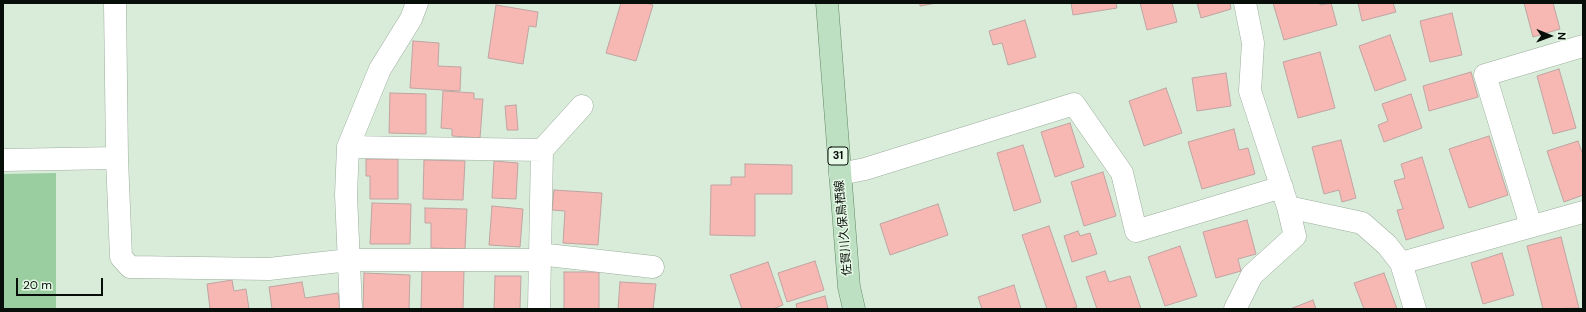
<!DOCTYPE html>
<meta charset="utf-8">
<style>
body{margin:0}
#map{position:relative;width:1586px;height:312px;overflow:hidden;background:#d9ecda;font-family:"DM Sans",sans-serif}
canvas{display:block}
.frame{position:absolute;inset:0;border:4px solid #080e09;pointer-events:none}
.north{position:absolute;left:1530px;top:16px;width:40px;height:40px;-webkit-text-stroke:3px #e6f9e7;paint-order:stroke;rotate:91deg;font-size:11px;font-weight:700;line-height:16px;text-align:center;color:#080e09}
.north::after{content:'';display:block;margin:auto;width:14px;height:18px;background:#080e09;clip-path:polygon(50% 0,100% 100%,50% 72%,0 100%)}
.scale{position:absolute;left:16px;top:278px;width:87px;height:18px;box-sizing:border-box;border:2px solid #080e09;border-top:0;padding-left:5px;font-size:12px;line-height:14px;white-space:nowrap;color:#080e09;-webkit-text-stroke:3px #e6f9e7;paint-order:stroke}
</style>
<div id="map">
<canvas width="1586" height="312"></canvas>
<div class="frame"></div>
<div class="north">N</div>
<div class="scale">20 m</div>
</div>
<script>
const context = document.querySelector('canvas').getContext('2d');
context.lineJoin = 'round';
function paint(path, color) {
  context.fillStyle = color;
  context.fill(path, 'evenodd');
}
function shape(rows) {
  const path = new Path2D();
  for (const r of rows) {
    path.moveTo(r[0], r[1]);
    for (let i = 2; i < r.length; i += 2) path.lineTo(r[i], r[i + 1]);
  }
  return path;
}
function strokePath(path, color, width, dash) {
  context.strokeStyle = color;
  context.lineWidth = width;
  context.lineCap = dash ? 'butt' : 'round';
  context.setLineDash(dash || []);
  context.stroke(path);
}
function drawText(font, color, halo, rows, align = 'center') {
  context.font = font + ' "DM Sans","Noto Sans JP",sans-serif';
  context.lineWidth = 3;
  context.setLineDash([]);
  context.textBaseline = 'middle';
  context.strokeStyle = halo;
  context.fillStyle = color;
  for (const [text, x, y, turn = 0] of rows) {
    context.save();
    context.translate(x, y);
    context.rotate((+turn || 0) * Math.PI / 180);
    context.textAlign = isNaN(turn) ? turn : align;
    if (halo) context.strokeText(text, 0, 0);
    context.fillText(text, 0, 0);
    context.restore();
  }
}
paint(shape([
 [56,173,56,309,3,309,3,174]
]), '#9acd9f');
const building = shape([
 [621,3,646,3,653,5,636,61,606,53,621,3],
 [920,3,937,3,920,6,920,3],
 [1071,3,1116,3,1117,8,1073,15,1071,3],
 [1140,3,1172,3,1177,22,1147,30,1140,3],
 [1197,3,1230,3,1231,9,1201,18,1197,3],
 [1273,3,1320,3,1320,5,1331,3,1337,25,1284,40,1273,3],
 [1358,3,1393,3,1396,12,1362,21,1358,3],
 [1524,3,1553,3,1560,29,1533,37,1524,3],
 [496,5,538,12,536,27,529,26,523,64,488,58,496,5],
 [1452,13,1462,55,1430,62,1420,21,1452,13],
 [1025,20,1036,57,1008,65,1002,43,993,45,989,31,1025,20],
 [1390,35,1406,80,1375,91,1359,46,1390,35],
 [413,41,439,43,438,66,461,67,460,91,410,88,413,41],
 [1320,52,1335,108,1298,118,1283,62,1320,52],
 [1559,69,1576,128,1553,134,1537,76,1559,69],
 [1471,72,1478,97,1429,111,1423,86,1471,72],
 [1226,73,1231,106,1197,111,1192,78,1226,73],
 [1166,88,1182,133,1144,146,1129,101,1166,88],
 [443,91,474,93,474,99,483,99,480,138,452,136,452,129,441,128,443,91],
 [390,93,426,94,426,134,389,133,390,93],
 [1411,94,1422,128,1384,142,1378,125,1388,121,1382,104,1411,94],
 [516,105,518,130,507,130,505,106,516,105],
 [1070,123,1084,167,1055,177,1041,132,1070,123],
 [1234,129,1239,150,1248,148,1255,174,1202,189,1188,142,1234,129],
 [1489,136,1508,195,1469,208,1449,149,1489,136],
 [1341,140,1356,198,1342,202,1339,190,1324,194,1312,147,1341,140],
 [1578,141,1583,155,1583,195,1564,202,1547,151,1578,141],
 [1023,145,1041,202,1014,211,997,153,1023,145],
 [1422,157,1444,228,1406,240,1397,210,1403,209,1394,181,1405,178,1401,164,1422,157],
 [366,159,398,159,398,199,370,199,370,176,366,176,366,159],
 [424,160,465,161,463,200,423,199,424,160],
 [494,161,518,163,516,199,492,198,494,161],
 [745,164,792,165,792,194,755,194,755,236,710,235,711,185,731,185,731,177,745,177,745,164],
 [1103,172,1116,216,1084,226,1071,182,1103,172],
 [554,190,602,193,598,245,563,243,565,211,552,210,554,190],
 [372,203,411,204,410,244,370,244,372,203],
 [938,204,948,235,890,255,880,224,938,204],
 [492,206,523,209,520,247,489,245,492,206],
 [425,208,467,209,465,249,431,248,431,223,425,223,425,208],
 [1247,220,1256,254,1238,259,1241,271,1216,278,1203,232,1247,220],
 [1049,226,1077,307,1070,309,1047,309,1022,235,1049,226],
 [1078,231,1080,236,1090,233,1097,254,1072,262,1064,236,1078,231],
 [1561,237,1579,308,1543,309,1527,246,1561,237],
 [1180,246,1197,296,1165,306,1148,257,1180,246],
 [1502,253,1514,295,1483,304,1471,263,1502,253],
 [815,261,824,290,787,302,778,273,815,261],
 [768,262,783,305,773,309,742,309,730,275,768,262],
 [422,270,464,270,463,309,421,309,422,270],
 [1105,271,1109,282,1130,276,1141,309,1097,309,1086,277,1105,271],
 [564,272,599,272,599,309,564,309,564,272],
 [364,273,410,275,409,309,363,309,364,273],
 [1384,273,1397,309,1364,309,1354,283,1384,273],
 [495,276,521,276,520,309,494,309,495,276],
 [232,280,234,291,246,289,249,309,210,309,207,284,232,280],
 [302,282,305,298,338,293,340,309,272,309,269,287,302,282],
 [620,282,656,284,653,309,618,309,620,282],
 [1014,285,1021,309,982,309,978,297,1014,285],
 [825,296,828,309,797,309,796,304,825,296],
 [1313,300,1316,309,1290,309,1313,300]
]);
paint(building, '#f7b7b2');
strokePath(building, '#bfa4a2', 1);
const minor = shape([
 [115,3,117,158,121,257,130,267,269,269,349,260,539,260],
 [348,147,542,150,539,309],
 [542,150,582,106],
 [3,160,117,158],
 [840,174,865,169,1074,104,1122,173,1136,231,1282,187],
 [1288,207,1362,223,1387,245,1401,263],
 [1531,226,1485,75,1583,46],
 [539,254,653,267],
 [351,309,346,195,348,147,380,69,411,19,417,3],
 [1235,309,1252,275,1295,236,1288,207,1250,91,1253,43,1245,3],
 [1415,309,1401,263,1583,212]
]);
const major = shape([
 [827,3,849,287,854,309]
]);
strokePath(minor, '#9cae9d', 23);
strokePath(major, '#628967', 23);
strokePath(minor, '#fff', 22);
strokePath(major, '#bee0c2', 22);
for (const [x, y, w] of [
 [838,156,20]
]) {
  const box = new Path2D();
  box.roundRect(x - w / 2, y - 9, w, 18, 3);
  context.fillStyle = '#e6f9e7';
  context.fill(box);
  strokePath(box, '#080e09', 1);
}
drawText('bold 11px', '#080e09', null, [
 ["31",838,156]
]);
drawText('12px', '#080e09', '#e6f9e7', [
 ["佐賀川久保鳥栖線",844,228,-95]
]);
</script>
